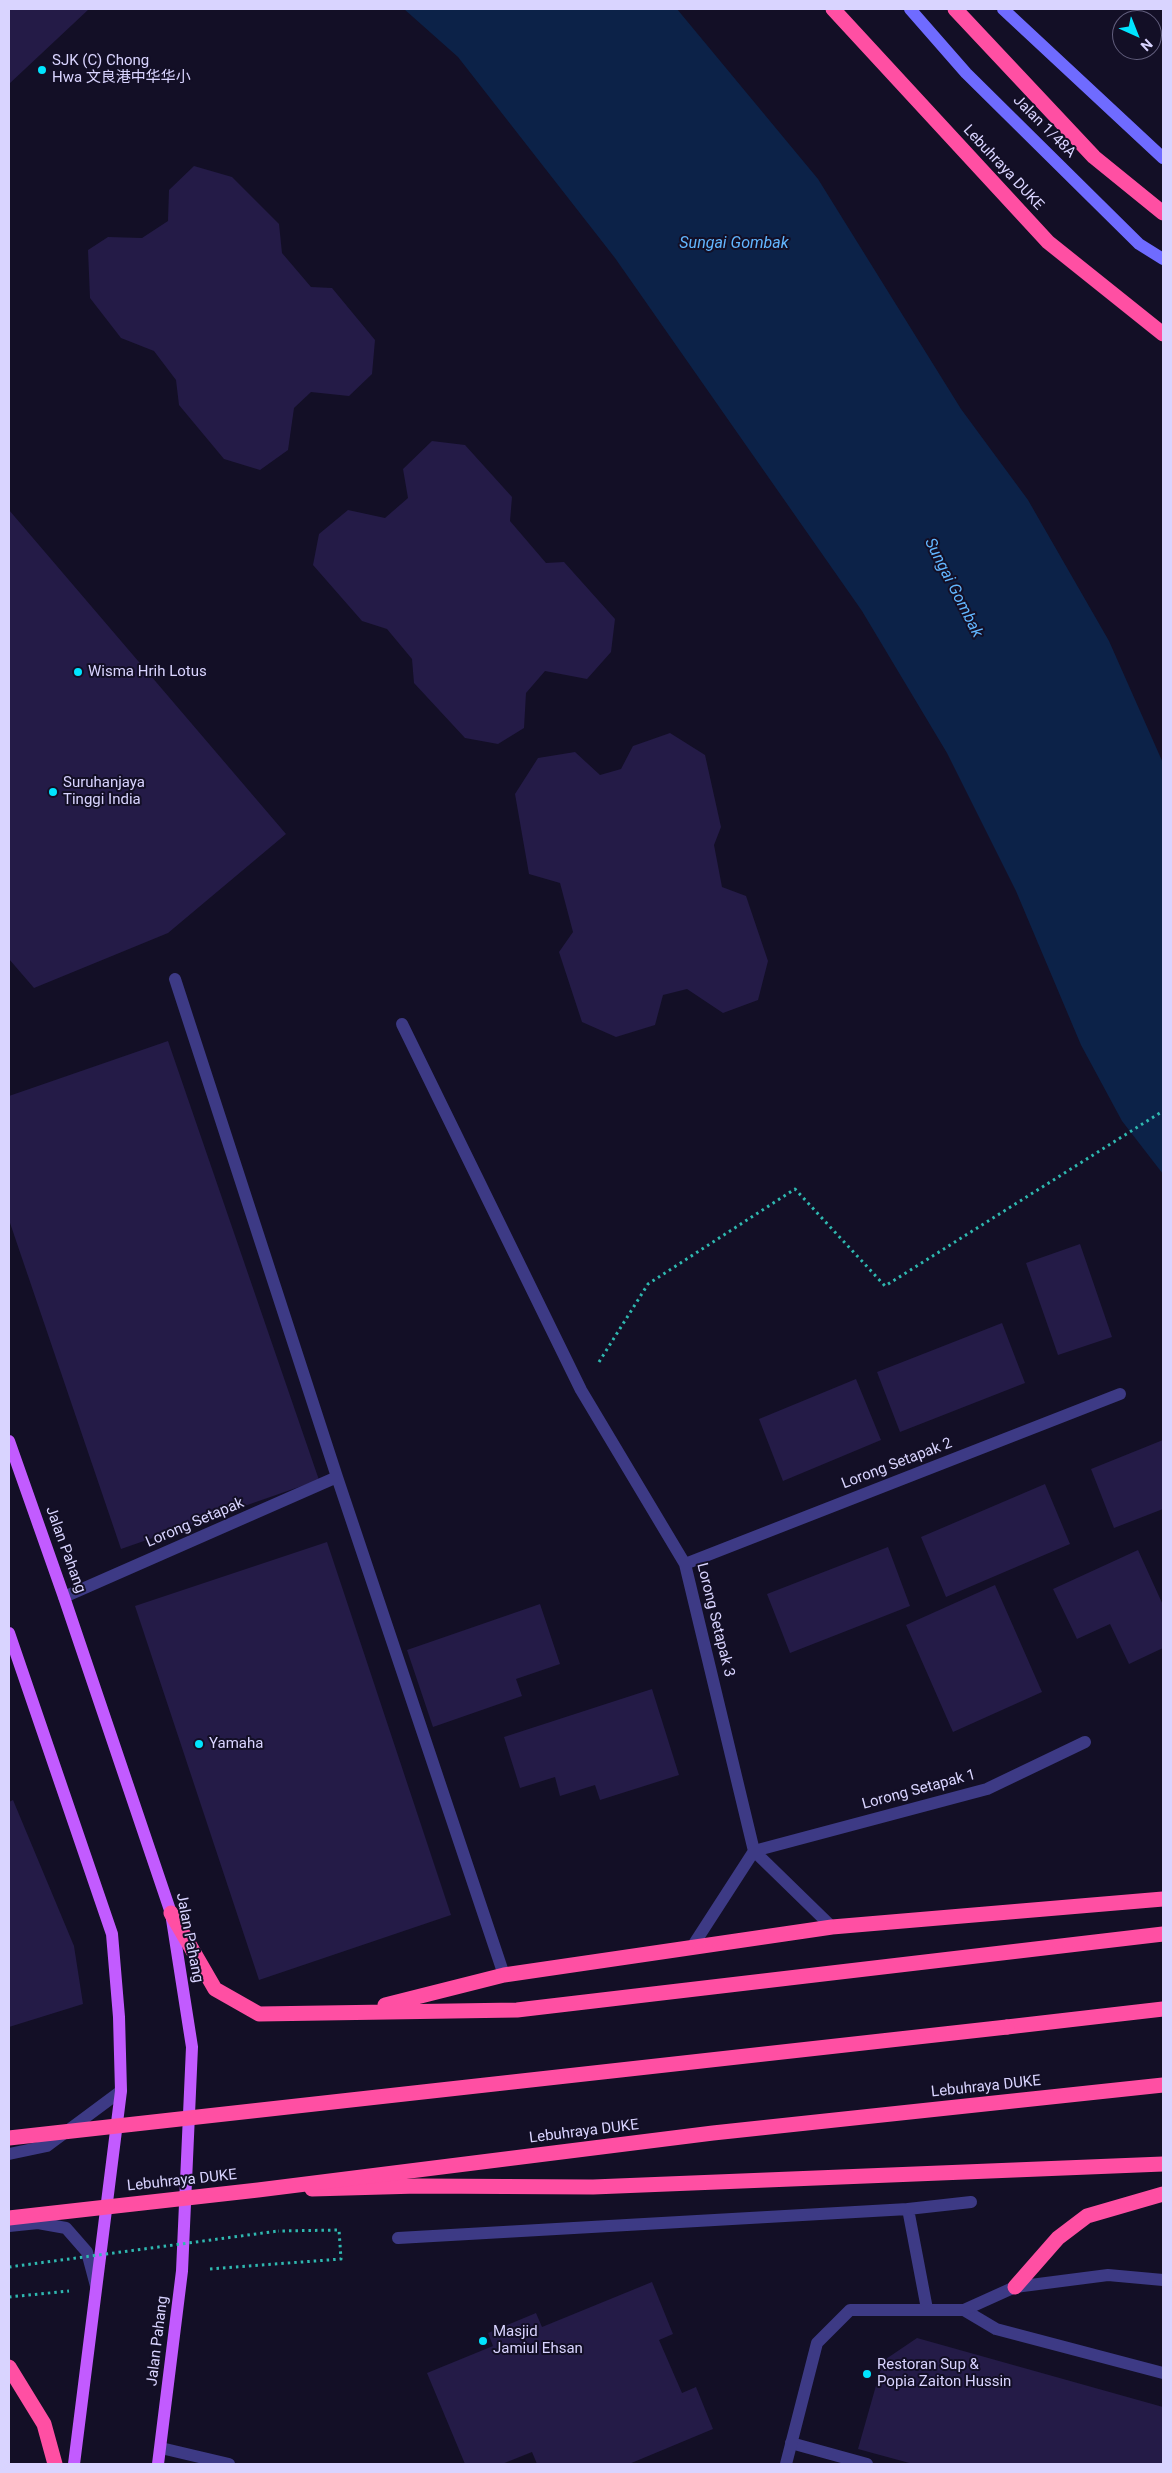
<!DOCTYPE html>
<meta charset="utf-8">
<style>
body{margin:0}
#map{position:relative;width:1172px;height:2473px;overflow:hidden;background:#130f26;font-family:Roboto,sans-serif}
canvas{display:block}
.frame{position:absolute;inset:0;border:10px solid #d9d4ff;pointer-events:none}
.north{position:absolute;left:1112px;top:10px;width:50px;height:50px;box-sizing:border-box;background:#130f26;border:1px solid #625e7d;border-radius:50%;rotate:136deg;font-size:14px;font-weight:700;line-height:20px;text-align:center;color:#d9d4ff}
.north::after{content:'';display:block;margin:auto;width:18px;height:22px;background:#00e5ff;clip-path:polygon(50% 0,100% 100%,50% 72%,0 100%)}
</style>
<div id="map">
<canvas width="1172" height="2473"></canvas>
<div class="frame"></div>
<div class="north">N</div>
</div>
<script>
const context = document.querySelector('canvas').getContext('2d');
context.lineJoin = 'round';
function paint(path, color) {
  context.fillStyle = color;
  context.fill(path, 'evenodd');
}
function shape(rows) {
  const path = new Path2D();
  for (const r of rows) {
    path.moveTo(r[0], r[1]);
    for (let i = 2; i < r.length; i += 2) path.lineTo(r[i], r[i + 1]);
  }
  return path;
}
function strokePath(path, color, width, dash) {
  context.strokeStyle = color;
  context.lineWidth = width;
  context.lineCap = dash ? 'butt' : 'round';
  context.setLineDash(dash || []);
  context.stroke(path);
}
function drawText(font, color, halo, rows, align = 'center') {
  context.font = font + ' Roboto,"Noto Sans SC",sans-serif';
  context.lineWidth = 4;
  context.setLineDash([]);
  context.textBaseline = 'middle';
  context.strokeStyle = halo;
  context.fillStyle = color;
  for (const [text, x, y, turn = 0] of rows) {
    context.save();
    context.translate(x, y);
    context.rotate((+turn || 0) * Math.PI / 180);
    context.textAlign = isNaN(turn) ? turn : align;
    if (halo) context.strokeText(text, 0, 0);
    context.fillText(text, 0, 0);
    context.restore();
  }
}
paint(shape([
 [404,9,677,9,818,179,961,409,1028,500,1109,641,1163,763,1163,1174,1122,1121,1081,1045,1016,891,947,753,862,611,615,258,458,57]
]), '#0c2248');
paint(shape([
 [9,9,89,9,9,84],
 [194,166,232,177,279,224,282,253,311,287,332,288,375,340,372,374,349,396,311,392,294,408,288,450,260,470,224,459,179,405,176,380,154,351,121,338,90,298,88,250,108,237,142,238,168,221,169,190],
 [432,441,465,445,512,497,510,521,546,563,564,562,615,619,611,652,587,679,545,671,526,693,524,728,498,744,465,738,414,683,412,659,387,629,362,621,313,565,319,534,348,510,385,518,408,498,403,469],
 [9,510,286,834,168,933,34,988,9,959],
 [670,733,705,755,721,827,714,845,722,887,746,896,768,961,758,1000,723,1013,687,989,663,995,655,1025,616,1037,582,1022,559,952,573,932,560,883,529,874,515,794,538,758,575,752,600,775,621,769,633,746],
 [168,1041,319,1480,121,1549,9,1220,9,1096],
 [1080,1244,1112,1337,1058,1355,1026,1263],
 [1002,1323,1025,1383,900,1432,877,1372],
 [856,1379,881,1440,783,1481,759,1419],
 [1163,1440,1163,1509,1114,1528,1091,1469],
 [1045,1484,1070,1544,946,1597,921,1537],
 [327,1542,451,1915,259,1980,135,1606],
 [888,1547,910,1606,790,1653,767,1594],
 [1138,1550,1163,1605,1163,1648,1129,1664,1110,1624,1077,1639,1053,1589],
 [995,1585,1042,1692,953,1732,906,1625],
 [540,1604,560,1664,516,1679,522,1696,433,1727,407,1650],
 [652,1689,679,1775,600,1800,595,1785,560,1796,555,1777,520,1788,504,1737],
 [13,1800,74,1946,83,2004,9,2027,9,1802],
 [652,2282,673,2334,659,2340,682,2393,696,2387,713,2429,629,2464,537,2464,532,2452,502,2464,465,2464,427,2373,493,2346,488,2333,536,2313,542,2327],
 [917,2338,1163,2407,1163,2464,913,2464,858,2449,883,2361]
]), '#241b47');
strokePath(shape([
 [599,1362,648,1284,795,1189,885,1286,1163,1111],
 [210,2269,341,2259,339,2230,278,2231],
 [9,2297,69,2291]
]), '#2fb8b0', 3, [2.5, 4]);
strokePath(shape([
 [175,979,337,1477,504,1975],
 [64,1597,337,1477],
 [9,2154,47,2146,121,2091],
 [9,2226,38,2223,66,2228,87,2252,96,2286],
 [398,2238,908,2209],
 [927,2309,908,2209,971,2202],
 [964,2310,996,2329,1163,2373],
 [791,2443,867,2464]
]), '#3d3a85', 12);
strokePath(shape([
 [402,1024,581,1390,685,1564,754,1851,832,1927],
 [685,1564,1120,1394],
 [754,1851,987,1789,1085,1742],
 [692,1947,754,1851],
 [161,2448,229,2464],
 [786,2464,817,2343,850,2310,964,2310,1015,2287,1108,2275,1163,2280]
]), '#3d3a85', 12);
strokePath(shape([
 [910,9,966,73,1139,244,1163,259],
 [1003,9,1163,158]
]), '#6f6bff', 12);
strokePath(shape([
 [9,1441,64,1597,171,1913,192,2047,182,2271,158,2464],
 [9,1633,112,1934,119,2017,121,2091,74,2464]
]), '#c25bff', 12);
strokePath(shape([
 [833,9,1048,242,1163,334],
 [955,9,1094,157,1163,213],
 [171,1913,215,1989,259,2014,517,2010,1163,1934],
 [385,2005,504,1975,832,1927,1163,1899],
 [1007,2027,1163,2009],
 [312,2189,418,2186,593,2187,1163,2164],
 [1015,2287,1058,2238,1087,2216,1163,2194],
 [9,2367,44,2424,55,2464]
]), '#ff4fa3', 15);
strokePath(shape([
 [9,2267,278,2231]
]), '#2fb8b0', 3, [2.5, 4]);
strokePath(shape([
 [9,2138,1007,2027],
 [9,2218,258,2190,713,2133,1163,2085]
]), '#ff4fa3', 15);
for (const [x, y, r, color] of [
 [42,70,5,"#00e5ff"],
 [78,672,5,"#00e5ff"],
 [53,792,5,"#00e5ff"],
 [199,1744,5,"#00e5ff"],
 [483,2341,5,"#00e5ff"],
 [867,2374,5,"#00e5ff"]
]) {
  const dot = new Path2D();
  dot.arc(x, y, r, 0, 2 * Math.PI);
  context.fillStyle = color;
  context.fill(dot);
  strokePath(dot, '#130f26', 2);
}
drawText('15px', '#d9d4ff', '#130f26', [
 ["SJK (C) Chong",52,61],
 ["Hwa 文良港中华华小",52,78],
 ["Wisma Hrih Lotus",88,672],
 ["Suruhanjaya",63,783],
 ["Tinggi India",63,800],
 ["Yamaha",209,1744],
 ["Masjid",493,2332],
 ["Jamiul Ehsan",493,2349],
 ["Restoran Sup &",877,2365],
 ["Popia Zaiton Hussin",877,2382]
], 'left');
drawText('15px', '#d9d4ff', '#130f26', [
 ["Jalan 1/48A",1044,127,45],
 ["Lebuhraya DUKE",1003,168,47],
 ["Lorong Setapak 2",897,1464,-21],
 ["Lorong Setapak",195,1523,-23],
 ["Jalan Pahang",65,1550,70],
 ["Lorong Setapak 3",715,1620,76],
 ["Lorong Setapak 1",919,1790,-15],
 ["Jalan Pahang",189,1938,79],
 ["Lebuhraya DUKE",986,2087,-6],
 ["Lebuhraya DUKE",584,2132,-7],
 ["Lebuhraya DUKE",182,2181,-6],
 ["Jalan Pahang",158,2341,-83]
]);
drawText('italic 16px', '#62b6ff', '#130f26', [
 ["Sungai Gombak",734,244],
 ["Sungai Gombak",953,588,63]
]);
</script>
